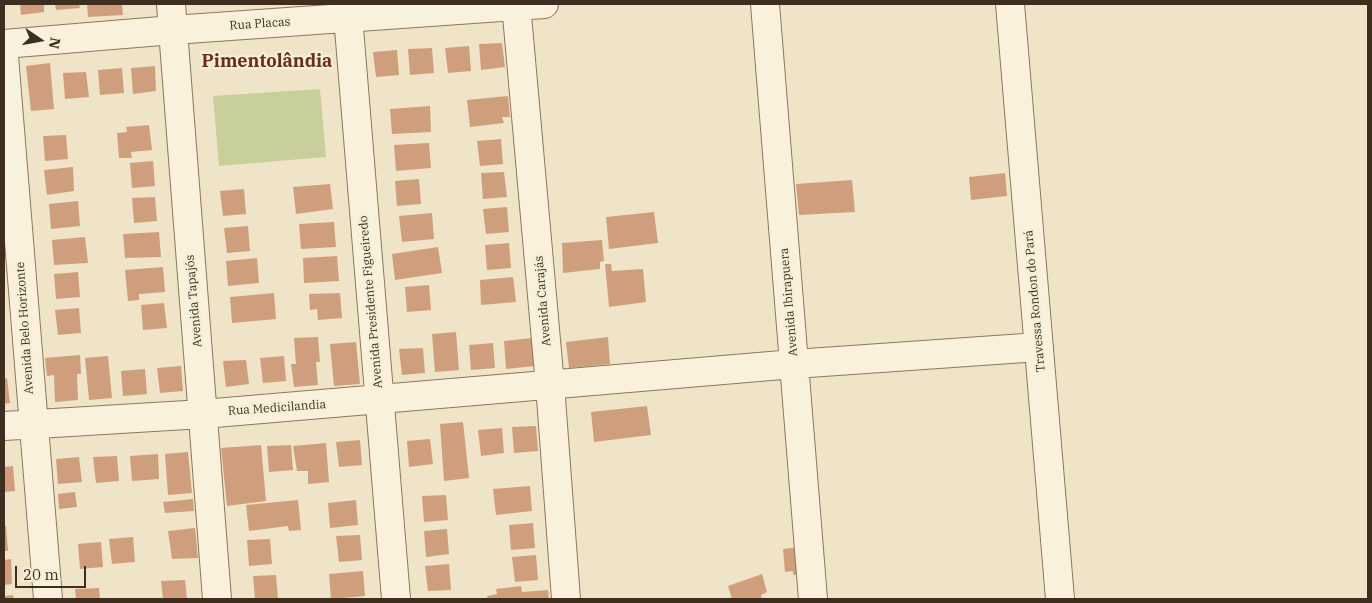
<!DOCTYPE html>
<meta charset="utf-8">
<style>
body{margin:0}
#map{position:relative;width:1372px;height:603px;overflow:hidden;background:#f0e4c8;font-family:"IBM Plex Serif",serif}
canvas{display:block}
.frame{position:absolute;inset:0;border:5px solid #3d2e20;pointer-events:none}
.north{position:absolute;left:15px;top:15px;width:50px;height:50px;-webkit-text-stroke:4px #f7eed8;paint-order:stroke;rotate:102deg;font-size:14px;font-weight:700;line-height:20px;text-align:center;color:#3d2e20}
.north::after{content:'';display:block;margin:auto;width:18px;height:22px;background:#3d2e20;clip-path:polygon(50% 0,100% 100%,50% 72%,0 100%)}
.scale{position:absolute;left:15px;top:566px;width:71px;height:22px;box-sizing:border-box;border:2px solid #3d2e20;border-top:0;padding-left:6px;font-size:15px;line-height:18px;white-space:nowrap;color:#3d2e20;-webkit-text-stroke:4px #f7eed8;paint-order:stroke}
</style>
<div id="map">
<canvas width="1372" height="603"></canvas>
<div class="frame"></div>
<div class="north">N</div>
<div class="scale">20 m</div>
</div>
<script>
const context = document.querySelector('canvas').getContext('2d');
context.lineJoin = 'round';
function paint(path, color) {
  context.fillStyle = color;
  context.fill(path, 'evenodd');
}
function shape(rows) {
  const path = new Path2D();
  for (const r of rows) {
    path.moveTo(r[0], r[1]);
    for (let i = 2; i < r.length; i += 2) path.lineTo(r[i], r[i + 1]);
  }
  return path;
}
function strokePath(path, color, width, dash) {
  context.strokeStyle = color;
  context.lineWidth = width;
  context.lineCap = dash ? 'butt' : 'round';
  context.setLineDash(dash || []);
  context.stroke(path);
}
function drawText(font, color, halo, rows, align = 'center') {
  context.font = font + ' "IBM Plex Serif",serif';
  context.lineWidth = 4.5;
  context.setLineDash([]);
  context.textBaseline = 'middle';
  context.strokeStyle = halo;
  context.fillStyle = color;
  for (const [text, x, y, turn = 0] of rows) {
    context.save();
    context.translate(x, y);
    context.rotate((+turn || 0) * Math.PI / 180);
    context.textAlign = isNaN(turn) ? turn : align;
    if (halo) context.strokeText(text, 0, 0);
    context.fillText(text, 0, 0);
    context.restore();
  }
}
paint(shape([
 [320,89,326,157,219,166,213,96]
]), '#c9cf9b');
paint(shape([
 [20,4,44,4,44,12,21,15],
 [55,4,79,4,80,8,56,10],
 [87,4,122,4,123,15,88,17],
 [502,43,505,67,481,70,479,44],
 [469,46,471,71,448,73,445,48],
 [432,48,434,73,410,75,408,49],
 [397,50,399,75,376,77,373,52],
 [50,63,54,109,31,111,26,66],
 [155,66,156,91,133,94,131,68],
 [122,68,124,93,100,95,98,70],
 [86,72,89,97,65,99,63,73],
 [508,96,510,117,502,117,504,123,470,127,467,100],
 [430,106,431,132,392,134,390,109],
 [149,125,152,150,131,152,132,158,119,158,117,133,127,132,126,127],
 [66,135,68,159,45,161,43,136],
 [501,139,503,164,480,166,477,141],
 [429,143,431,168,396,171,394,145],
 [153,161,155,186,132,188,130,163],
 [73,167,74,191,47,195,44,170],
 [504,172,507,197,483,199,481,173],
 [1005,173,1007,196,971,200,969,177],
 [419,179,421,204,397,206,395,181],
 [852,180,855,212,799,215,796,184],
 [330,184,333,209,296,214,293,187],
 [244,189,246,214,223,216,220,191],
 [155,197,157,221,134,223,132,198],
 [78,201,80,226,51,229,49,204],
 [507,207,509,232,486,234,483,209],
 [654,212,658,243,609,249,606,217],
 [432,213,434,239,402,242,399,216],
 [334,222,336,247,301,249,299,224],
 [248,226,250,251,227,253,224,228],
 [159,232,161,257,125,258,123,234],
 [85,237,88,263,54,265,52,240],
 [602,240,604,261,600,262,600,269,563,273,562,243],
 [509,243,511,268,487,270,485,245],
 [438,247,442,273,395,280,392,254],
 [337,256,339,281,304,283,303,258],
 [257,258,259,283,228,286,226,261],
 [605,264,611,264,612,271,643,269,646,302,609,307],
 [163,267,165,292,139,294,139,300,128,301,125,270],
 [78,272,80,297,56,299,54,274],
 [513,277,516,302,481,305,480,280],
 [429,285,431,310,407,312,405,287],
 [274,293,276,319,232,323,230,297],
 [340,293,342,318,318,320,317,309,310,310,309,294],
 [164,303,167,328,143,330,141,305],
 [79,308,81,333,58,335,55,310],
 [456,332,459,370,435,372,432,334],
 [318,337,320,362,316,362,318,385,294,387,291,364,296,364,294,338],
 [608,337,610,364,569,368,566,342],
 [532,338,535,366,506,369,504,341],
 [356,342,360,384,334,386,330,344],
 [493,343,495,368,471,370,469,345],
 [423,348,425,373,402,375,399,349],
 [80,355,81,374,77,374,78,400,55,402,54,375,47,376,45,358],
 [108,356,112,398,89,400,85,358],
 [284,356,286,381,263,383,260,358],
 [246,360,249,384,226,387,223,361],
 [181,366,183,391,160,393,157,368],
 [145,369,147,394,123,396,121,371],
 [7,378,10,403,4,404,4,379],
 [647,406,651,435,594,442,591,412],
 [463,422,469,478,444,481,440,424],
 [536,426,538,451,514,453,512,427],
 [502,428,504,453,481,456,478,430],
 [430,439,433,464,409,467,407,441],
 [360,440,362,465,339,467,336,442],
 [326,443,329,482,308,484,308,471,297,471,293,446],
 [261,445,266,501,227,506,221,448],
 [291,445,293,470,269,472,267,446],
 [188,452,192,493,168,495,165,454],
 [158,454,159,479,132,481,130,456],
 [117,456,119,481,96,483,93,457],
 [79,457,82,482,58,484,56,459],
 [13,466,15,491,4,492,4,467],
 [530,486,532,511,496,515,493,489],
 [75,492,77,507,59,509,58,494],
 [446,495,448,520,424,522,422,496],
 [193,499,194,511,165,513,163,502],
 [298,500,301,530,289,531,288,526,249,531,246,505],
 [356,500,358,525,330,528,328,503],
 [533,523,535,548,511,550,509,525],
 [4,526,6,526,8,551,4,551],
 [195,528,198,558,172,559,168,531],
 [447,529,449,554,426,557,424,531],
 [360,535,362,560,339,562,336,536],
 [133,537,135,562,112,564,109,539],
 [270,539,272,564,249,566,247,540],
 [101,542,103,567,80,569,78,544],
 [800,547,802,574,793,575,793,571,785,572,783,549],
 [536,555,538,580,515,582,512,557],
 [11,559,12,584,4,585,4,560],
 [449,564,451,590,428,591,425,566],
 [363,571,365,596,331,599,329,574],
 [762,574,767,592,761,595,762,599,732,599,728,586],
 [276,575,278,599,255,599,253,576],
 [185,580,187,599,163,599,161,581],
 [521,586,522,592,548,590,549,599,488,599,487,596,497,594,496,589],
 [99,588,100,599,76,599,75,589],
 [13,595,14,599,4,599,4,596]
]), '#cf9f7d');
const minor = shape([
 [171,4,217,599],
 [347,4,396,599],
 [516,4,550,385,566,599],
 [765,4,813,599],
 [1010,4,1060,599],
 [4,44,173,30,544,4],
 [4,56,48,599],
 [4,426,203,414,794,364,1039,347]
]);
strokePath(minor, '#8d765c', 30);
strokePath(minor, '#faf1dc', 28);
drawText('12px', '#3d2e20', '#f7eed8', [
 ["Rua Placas",260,24,-4],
 ["Avenida Tapajós",194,301,-95],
 ["Avenida Carajás",543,301,-95],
 ["Travessa Rondon do Pará",1035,301,-95],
 ["Avenida Presidente Figueiredo",371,302,-95],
 ["Avenida Ibirapuera",789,302,-95],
 ["Avenida Belo Horizonte",25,328,-94],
 ["Rua Medicilandia",277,408,-4]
]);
drawText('bold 18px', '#6b2e1e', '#f7eed8', [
 ["Pimentolândia",267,62]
]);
</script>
